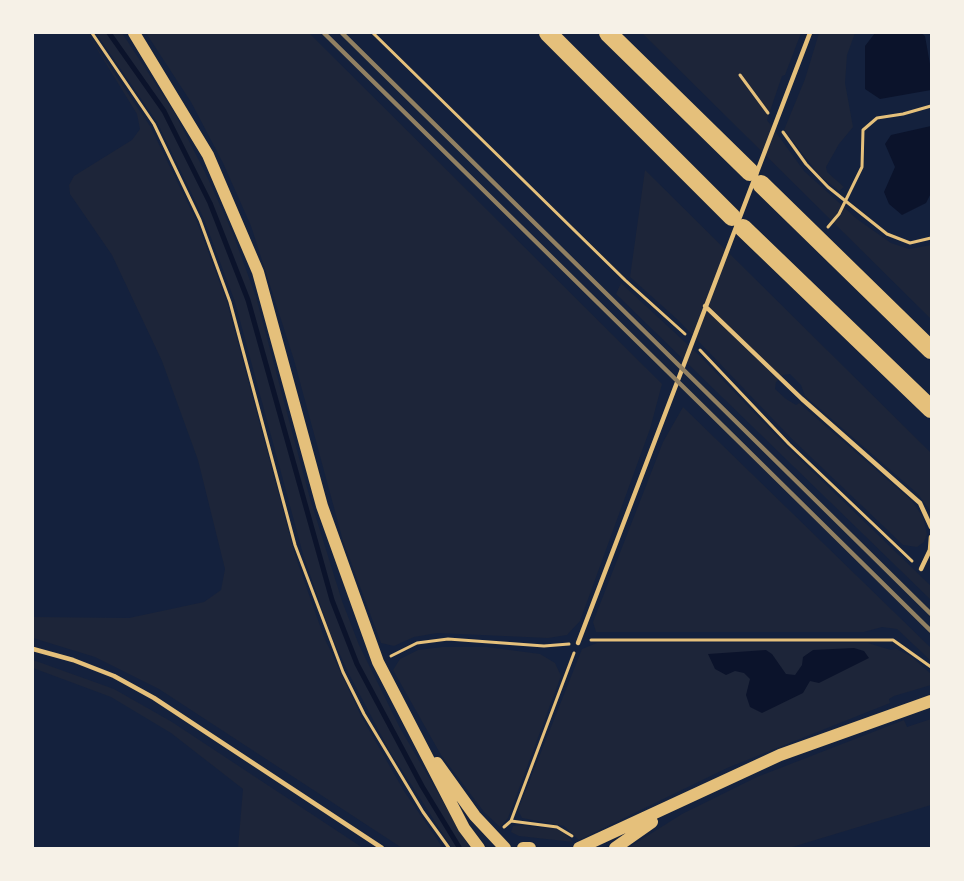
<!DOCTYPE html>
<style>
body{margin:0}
#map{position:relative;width:964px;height:881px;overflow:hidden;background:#14213d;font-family:Helvetica,sans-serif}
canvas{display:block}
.frame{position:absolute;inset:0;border:34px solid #f6f1e7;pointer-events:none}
</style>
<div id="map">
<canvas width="964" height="881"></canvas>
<div class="frame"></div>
</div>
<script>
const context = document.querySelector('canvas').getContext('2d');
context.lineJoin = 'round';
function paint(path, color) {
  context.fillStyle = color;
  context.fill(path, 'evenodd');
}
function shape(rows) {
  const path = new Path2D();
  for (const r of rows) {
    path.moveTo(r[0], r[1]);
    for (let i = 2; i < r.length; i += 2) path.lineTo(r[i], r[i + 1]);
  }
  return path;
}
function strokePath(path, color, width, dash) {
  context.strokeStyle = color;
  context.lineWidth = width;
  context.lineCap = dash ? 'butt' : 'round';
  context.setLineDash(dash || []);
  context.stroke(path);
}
paint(shape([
 [87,33,150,126,197,222,227,302,295,555,324,637,361,716,404,791,443,848,402,848,159,689,95,657,33,638,33,617,129,618,204,602,221,590,225,569,198,460,162,361,112,255,70,194,69,185,74,176,132,140,140,129,137,114],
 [96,33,122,33,174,112,205,172,233,234,256,297,309,495,342,601,359,645,400,728,470,848,452,848,389,750,349,674,331,635,303,554,235,302,204,219,157,122],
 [146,33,309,33,662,384,650,429,580,621,567,635,548,638,437,633,414,637,394,646,381,643,343,541,294,360,251,226,223,163,191,102],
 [642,33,801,33,785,75,782,76,767,120,804,171,857,219,891,243,909,249,931,245,931,319],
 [819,33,855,33,847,55,845,83,853,127,839,144,826,167,827,172,844,187,839,191,820,176,784,130,805,79],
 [645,170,931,453,931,512,918,494,805,396,801,385,790,374,783,375,776,382,775,389,786,399,796,405,799,403,912,501,923,517,927,534,924,542,917,547,903,545,792,439,679,321,630,277],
 [621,283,699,355,786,446,931,586,931,600,616,294],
 [683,407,931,648,931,661,897,629,882,627,864,632,596,632,593,622,663,442],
 [597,643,868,643,891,650,897,649,912,657,931,674,931,685,894,696,889,699,890,703,727,768,579,840,564,826,522,818,518,810,582,649],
 [442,647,487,647,540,654,555,663,561,676,508,818,500,827,484,812,441,755,393,670,400,659,418,650],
 [33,660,114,689,172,722,363,848,238,848,243,789,171,733,111,697,33,668],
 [931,719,931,805,789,848,628,848,682,814,757,777,904,720,907,727],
 [521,825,556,829,565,833,573,842,519,836,511,832,513,826]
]), '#1d2539');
paint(shape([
 [875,33,921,33,925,36,931,70,931,90,880,99,865,89,865,46],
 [931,126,931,193,926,203,902,215,889,204,884,192,895,167,885,144,891,135],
 [854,648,864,651,869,658,819,683,810,681,803,693,762,713,750,707,746,695,750,679,744,673,735,671,726,675,715,669,708,654,766,650,772,654,786,674,795,675,802,665,803,657,813,650]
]), '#0b132b');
strokePath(shape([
 [109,33,164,111,210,203,248,300,332,600,357,664,422,786,459,847]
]), '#0b132b', 5);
strokePath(shape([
 [92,33,154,124,200,220,230,302,295,545,343,672,364,714,423,812,449,848],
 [373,33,625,280,685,334],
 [740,75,768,113],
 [783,132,806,164,828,187,887,234,910,243,931,238],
 [828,227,839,214,862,167,863,130,877,118,903,114,931,106],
 [700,350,789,444,912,561],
 [591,640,893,640,931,667],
 [391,656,417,643,448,639,544,646,569,644],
 [511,821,557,827,572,836],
 [504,827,511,821,574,653]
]), '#e5c07b', 3);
strokePath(shape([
 [757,172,810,33],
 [705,306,802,399,920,503,931,527],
 [921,569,930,550,931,537],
 [578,643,754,180],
 [33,649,73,660,114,676,154,698,382,848]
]), '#e5c07b', 4.5);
strokePath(shape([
 [134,33,208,155,258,272,322,506,378,662,464,828,479,848],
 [437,763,475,816,505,848],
 [523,848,530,848],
 [579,848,780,755,931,701],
 [615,848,652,822]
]), '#e5c07b', 12);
strokePath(shape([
 [548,33,732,217],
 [608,33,750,172],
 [761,184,931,350],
 [743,228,931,409]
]), '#e5c07b', 18);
strokePath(shape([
 [324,33,931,631],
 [342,33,931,614]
]), '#918062', 4.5);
</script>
